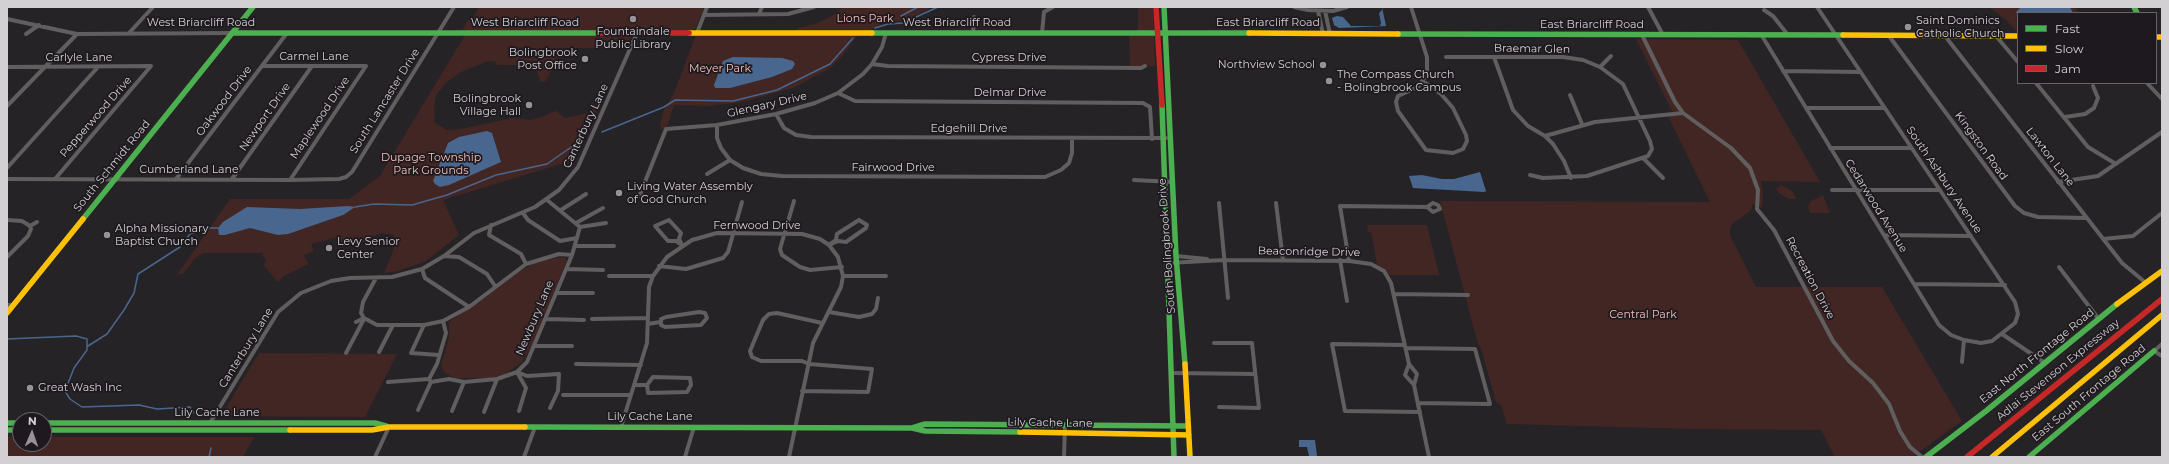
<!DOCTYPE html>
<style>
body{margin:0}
#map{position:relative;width:2169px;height:464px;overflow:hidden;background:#262326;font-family:Montserrat,sans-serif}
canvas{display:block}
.frame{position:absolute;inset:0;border:8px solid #d3d0d3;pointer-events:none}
.legend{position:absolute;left:2017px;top:12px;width:140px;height:72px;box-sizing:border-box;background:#1d191e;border:1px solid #666266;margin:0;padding:5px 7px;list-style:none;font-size:12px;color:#d3d0d3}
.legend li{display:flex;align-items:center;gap:8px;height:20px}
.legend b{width:20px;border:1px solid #666266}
.north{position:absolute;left:12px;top:412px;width:40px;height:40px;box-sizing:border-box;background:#1d191e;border:1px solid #666266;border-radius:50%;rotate:2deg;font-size:11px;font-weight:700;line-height:16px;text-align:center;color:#d3d0d3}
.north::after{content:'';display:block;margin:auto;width:14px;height:18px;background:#969396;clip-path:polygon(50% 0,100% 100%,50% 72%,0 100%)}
</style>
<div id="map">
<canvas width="2169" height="464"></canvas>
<div class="frame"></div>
<ul class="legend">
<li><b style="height:5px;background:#4caf50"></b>Fast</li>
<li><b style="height:5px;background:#ffc107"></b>Slow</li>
<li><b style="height:5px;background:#c62828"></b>Jam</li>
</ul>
<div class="north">N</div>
</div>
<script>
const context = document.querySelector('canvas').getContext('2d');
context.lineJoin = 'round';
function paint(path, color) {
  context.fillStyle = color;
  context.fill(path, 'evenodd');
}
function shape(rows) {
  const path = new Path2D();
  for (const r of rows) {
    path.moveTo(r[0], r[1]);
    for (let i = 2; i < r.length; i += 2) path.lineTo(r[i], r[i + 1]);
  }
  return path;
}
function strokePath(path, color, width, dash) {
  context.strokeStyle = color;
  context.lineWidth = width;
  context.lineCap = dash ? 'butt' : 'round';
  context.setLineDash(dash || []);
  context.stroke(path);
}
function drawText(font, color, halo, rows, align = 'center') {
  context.font = font + ' Montserrat,sans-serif';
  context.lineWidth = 3.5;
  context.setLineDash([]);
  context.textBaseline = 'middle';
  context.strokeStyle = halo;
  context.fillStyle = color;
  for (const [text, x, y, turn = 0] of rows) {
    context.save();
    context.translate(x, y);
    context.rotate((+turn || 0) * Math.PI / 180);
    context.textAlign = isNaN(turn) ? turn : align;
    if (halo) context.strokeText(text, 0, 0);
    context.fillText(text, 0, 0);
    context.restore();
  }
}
paint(shape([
 [479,7,704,7,696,28,691,31,462,31,468,20,472,20],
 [843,7,932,7,906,20,881,24,868,31,797,31,798,28,815,24,832,16],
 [1138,7,1153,7,1155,66,1130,66,1129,36,1138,29],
 [1989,7,2075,7,2079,13,2018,13,2018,33,2006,20],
 [632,34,625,48,562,48,546,81,541,82,536,70,522,65,497,65,496,62,488,61,463,71,447,82,436,95,434,110,435,123,447,130,461,129,512,118,531,120,542,117,552,112,556,111,565,118,588,113,598,102,601,103,574,160,443,200,459,235,426,261,398,271,384,273,392,254,395,241,394,235,382,233,371,237,369,242,356,244,356,240,352,239,340,245,338,237,311,244,314,251,304,255,308,264,284,276,278,282,264,266,266,259,262,256,263,253,203,253,195,258,184,273,177,275,230,199,349,199,380,176,465,35],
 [696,35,858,35,842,56,830,68,793,88,742,102,709,106,674,105,667,126,662,130,660,124,664,110,674,93],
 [1636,39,1738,40,1820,182,1761,181,1763,196,1762,208,1753,204,1750,211,1732,224,1730,229,1730,235,1756,287,1882,287,1962,421,1912,457,1835,457,1821,430,1695,429,1507,424,1501,405,1496,402,1481,348,1478,344,1440,201,1710,202,1668,116,1674,115],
 [1781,185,1791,190,1797,199,1788,199,1778,192,1776,188],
 [1823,195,1830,213,1810,213,1808,206,1811,201],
 [1367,225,1427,225,1439,275,1390,275,1377,264,1371,232,1368,232],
 [561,257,566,258,567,260,531,347,521,363,505,374,493,378,454,378,444,372,441,365,449,338,449,322,519,271,540,261],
 [259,353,397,354,365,417,221,416],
 [7,437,20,437,20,444,44,444,44,437,254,437,243,457,7,457]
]), '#422623');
paint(shape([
 [1382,7,1386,26,1339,28,1334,25,1332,18,1337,16,1343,17,1351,26,1380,26,1381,23,1379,13,1382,10],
 [2021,7,2070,7,2073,13,2018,13,2018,15,2016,12],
 [733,57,782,58,793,61,795,64,792,69,772,77,730,88,715,88,714,85,723,61],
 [487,131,492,133,501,162,449,185,440,187,435,184,433,181,448,143,459,137],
 [1480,172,1486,191,1484,192,1413,188,1409,176,1422,175,1442,179,1454,179],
 [348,206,355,207,343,215,288,234,278,235,250,228,225,235,219,235,218,228,223,222,247,207,300,209],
 [1299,440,1315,440,1317,456,1309,456,1307,447,1299,447]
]), '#49678e');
strokePath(shape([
 [901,16,918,7],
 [875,28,888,24,903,23,938,7],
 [602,132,664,107,675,100,733,101,777,90,830,64,853,38],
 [355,207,374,204,412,205,447,195,496,175,547,164,580,141],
 [7,339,76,336,87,339,87,350,74,368,65,391,70,399,82,407,139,405,157,409,190,407,194,413],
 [88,346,107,334,124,310,134,293,138,274,180,247,190,234,208,228,218,228],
 [209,457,211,448]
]), '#49678e', 1.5);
strokePath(shape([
 [1294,7,1308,10,1333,11,1347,7],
 [1411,7,1427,57,1427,74,1418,87,1398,96,1396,102,1398,111,1426,150,1453,153,1463,149,1467,141,1466,135,1453,108,1441,94,1423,81],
 [1648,7,1663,35],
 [1764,10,1773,16,1788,35],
 [1318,11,1323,34],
 [1325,11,1330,34],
 [759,14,762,7],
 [704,15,788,14,814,7],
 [7,19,77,34,232,33],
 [129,33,153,7],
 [697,33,707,7],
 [973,33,974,17],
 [1042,33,1044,12,1053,7],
 [26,34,39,25],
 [1642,35,1675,102,1683,113,1731,148,1750,168,1758,190,1757,209,1774,230,1833,341,1849,361,1873,383,1889,404,1900,431,1910,447,1922,457],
 [1762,36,1939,325,1951,335,1964,340,1981,343,1992,341,2015,323,2018,314,2015,302,1817,7],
 [1889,36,2015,206,2024,213,2038,217,2086,218],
 [1945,36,2122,263,2146,283],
 [1996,36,2018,62],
 [1446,57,1563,57,1583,60,1600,67,1623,84,1650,141,1652,149,1648,156,1587,176,1543,178,1530,175],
 [1494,57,1513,110,1528,126,1545,136,1553,144,1564,161,1571,178],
 [872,64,888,66,1141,68,1145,66],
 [262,66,366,66],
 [7,67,151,66],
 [1600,67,1611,56],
 [1783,71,1860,72],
 [2036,83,2088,147,2116,164],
 [2147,83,2162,99],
 [838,93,855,101,1143,103,1150,107,1152,139],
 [1570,95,1582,124],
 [7,106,77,34],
 [1806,108,1885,108],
 [776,114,784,128,796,135,811,137,1166,138],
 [2065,117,2085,114,2094,108,2098,98,2093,86],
 [717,125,717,138,721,148,730,160,743,168,761,174,782,176,1045,177,1061,170,1069,163,1072,153,1072,139],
 [1545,136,1595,122,1683,113],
 [1830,148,1911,148],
 [1643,158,1663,178],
 [7,168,98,67],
 [707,174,730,160],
 [7,179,290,180,339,179,346,177,352,172,454,7],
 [55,179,151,66],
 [176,179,287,33],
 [232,179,312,66],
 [290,180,366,66],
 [1134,180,1173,182],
 [2058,182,2098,176,2162,132],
 [1832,190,1940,190],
 [639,197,666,129,717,125,776,114,815,103,838,93,863,74,872,64,882,47,886,33],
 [794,201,780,249,782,255,800,267,810,270,842,267],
 [1219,203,1228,298],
 [1276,203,1283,260],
 [1433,203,1438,205,1440,209,1433,212,1427,207,1433,203],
 [561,210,586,194],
 [523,213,528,220,560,241,577,238],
 [7,220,22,221,30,226],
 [669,220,681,233,679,239,682,245,676,241,668,241,655,226,669,220],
 [859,220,867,225,866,228,846,242,838,241,829,245,836,240,837,234,859,220],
 [576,223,603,208],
 [491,225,489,235,521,254,526,264],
 [30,226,37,222],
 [580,227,606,223],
 [1884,235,1971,236],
 [2103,239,2133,236,2162,213],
 [575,246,614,246],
 [444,256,459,257,487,274,495,286],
 [1176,256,1207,259],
 [7,257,28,236,31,229,30,226],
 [1340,260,1347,301],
 [1349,261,1340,206,1427,207],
 [1168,263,1224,260,1349,261,1371,264,1384,271,1391,283,1409,364,1417,374,1414,385],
 [659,266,686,269,723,258,728,252,742,202],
 [2059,267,2098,318],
 [422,269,425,278,469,307],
 [566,269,603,270],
 [609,276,653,276],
 [843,276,886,276],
 [376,278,363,302,361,313,364,318,377,325,424,325,443,321,469,307,526,264,559,254,572,255],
 [1914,284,2005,285],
 [556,293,593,293],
 [1394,294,1468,295],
 [7,305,13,305],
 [699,312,705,313,707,318,701,325,665,327,661,325,661,319,666,317,699,312],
 [829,312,859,317,872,314,876,309,878,298],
 [546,319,584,320],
 [592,319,648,318],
 [443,321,446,333,437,364,429,379,431,382,449,379,464,382,497,379,517,372,527,362,572,255,580,227,547,200],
 [356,322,364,318],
 [648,324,660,322],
 [424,325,411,353,439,355],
 [2002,334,2045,363],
 [1214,343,1252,343,1259,408,1219,407],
 [2162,344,2154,351,2162,356],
 [1405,345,1332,344,1345,411,1420,412],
 [534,346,572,346],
 [1406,348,1475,349,1490,404,1418,403],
 [379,352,393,325],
 [346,353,364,319],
 [1962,362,1964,340],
 [576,364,641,365],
 [1409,364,1405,375,1414,385,1429,457],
 [517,372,527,376,559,374,558,391,550,408],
 [517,372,526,388,519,411],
 [1171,373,1255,374],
 [653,377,690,378,691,385,687,392,648,393,647,385,653,377],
 [388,382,429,379],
 [634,385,647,385],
 [802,391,868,392,872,369,809,364,802,361,761,361,752,357,750,351,763,320,769,314,777,313,822,323],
 [563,395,631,395],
 [418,410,431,382],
 [452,411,464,382],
 [484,412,497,379],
 [210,423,278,312,301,293,331,281,350,278,392,277,422,269,444,256,474,233,535,207,559,190,578,167,637,33],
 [621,427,647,343,649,287,653,276,667,257,692,240,717,233,802,234,820,239,829,245,838,257,843,276,841,287,813,343,789,457],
 [375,457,389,427],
 [524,457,535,427],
 [685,457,694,427],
 [1064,457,1065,425]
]), '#605e5f', 4);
strokePath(shape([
 [1164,7,1176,256,1185,364],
 [2134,7,2137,13],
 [232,33,598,33],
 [872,33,1249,33],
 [1398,34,1843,35],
 [1162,105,1174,457],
 [83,219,253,7],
 [7,423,20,423],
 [44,423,375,423,386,426],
 [525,427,912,428,925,431,1020,432],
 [912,428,925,424,1188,426],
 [7,430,20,430],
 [44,430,290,430],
 [1926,457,1986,411,2117,304],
 [2029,457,2154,351]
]), '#4caf50', 5.5);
strokePath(shape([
 [689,33,872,33],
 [1249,33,1398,34],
 [1843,35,2018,36],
 [2156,37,2162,37],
 [2117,304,2162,271],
 [7,313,83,219],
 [1185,364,1190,457],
 [290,430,372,430,389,427,525,427],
 [1020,432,1189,435],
 [1992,457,2162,315]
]), '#ffc107', 5.5);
strokePath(shape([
 [1156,7,1162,105],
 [598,33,689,33],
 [1967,457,2162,299]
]), '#c62828', 5.5);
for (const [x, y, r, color] of [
 [633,19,4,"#969396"],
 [1908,27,4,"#969396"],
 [585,59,4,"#969396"],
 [1323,65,4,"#969396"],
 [1329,81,4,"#969396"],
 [529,105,4,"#969396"],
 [619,193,4,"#969396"],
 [107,235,4,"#969396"],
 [329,248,4,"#969396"],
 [30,388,4,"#969396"]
]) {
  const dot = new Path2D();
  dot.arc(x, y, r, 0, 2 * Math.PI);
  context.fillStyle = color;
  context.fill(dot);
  strokePath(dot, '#1d191e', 1.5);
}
drawText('11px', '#f7c1b8', '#1d191e', [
 ["Lions Park",865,19],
 ["Meyer Park",720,69],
 ["Dupage Township",431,158],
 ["Park Grounds",431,171],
 ["Central Park",1643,315]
]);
drawText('11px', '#d3d0d3', '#1d191e', [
 ["Saint Dominics",1916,21],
 ["Catholic Church",1916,34],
 ["Fountaindale",633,32,"center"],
 ["Public Library",633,45,"center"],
 ["Bolingbrook",577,53,"right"],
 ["Post Office",577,66,"right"],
 ["Northview School",1315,65,"right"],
 ["The Compass Church",1337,75],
 ["- Bolingbrook Campus",1337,88],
 ["Bolingbrook",521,99,"right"],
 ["Village Hall",521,112,"right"],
 ["Living Water Assembly",627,187],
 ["of God Church",627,200],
 ["Alpha Missionary",115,229],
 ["Baptist Church",115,242],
 ["Levy Senior",337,242],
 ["Center",337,255],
 ["Great Wash Inc",38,388]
], 'left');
drawText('11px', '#d3d0d3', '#1d191e', [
 ["West Briarcliff Road",201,23],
 ["West Briarcliff Road",525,23],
 ["West Briarcliff Road",957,23],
 ["East Briarcliff Road",1268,23],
 ["East Briarcliff Road",1592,25],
 ["Braemar Glen",1532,49,1],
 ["Carmel Lane",314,57],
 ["Carlyle Lane",79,58],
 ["Cypress Drive",1009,58],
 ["Delmar Drive",1010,93],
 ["Oakwood Drive",224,101,-53],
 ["South Lancaster Drive",385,101,-58],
 ["Glengary Drive",767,105,-13],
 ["Pepperwood Drive",96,117,-49],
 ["Newport Drive",265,117,-55],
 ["Maplewood Drive",320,118,-56],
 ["Canterbury Lane",586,126,-65],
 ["Edgehill Drive",969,129],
 ["Kingston Road",1981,146,54],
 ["Lawton Lane",2050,157,52],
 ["South Schmidt Road",112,166,-51],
 ["Fairwood Drive",893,168],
 ["Cumberland Lane",189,170],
 ["South Ashbury Avenue",1944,180,56],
 ["Cedarwood Avenue",1876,206,58],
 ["Fernwood Drive",757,226],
 ["South Bolingbrook Drive",1167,246,-94],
 ["Beaconridge Drive",1309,252,1],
 ["Recreation Drive",1810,278,62],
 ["Newbury Lane",535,318,-67],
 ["Canterbury Lane",246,348,-58],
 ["East North Frontage Road",2037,356,-39],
 ["Adlai Stevenson Expressway",2058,370,-39],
 ["East South Frontage Road",2089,393,-40],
 ["Lily Cache Lane",217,413],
 ["Lily Cache Lane",650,417],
 ["Lily Cache Lane",1050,423,1]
]);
</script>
